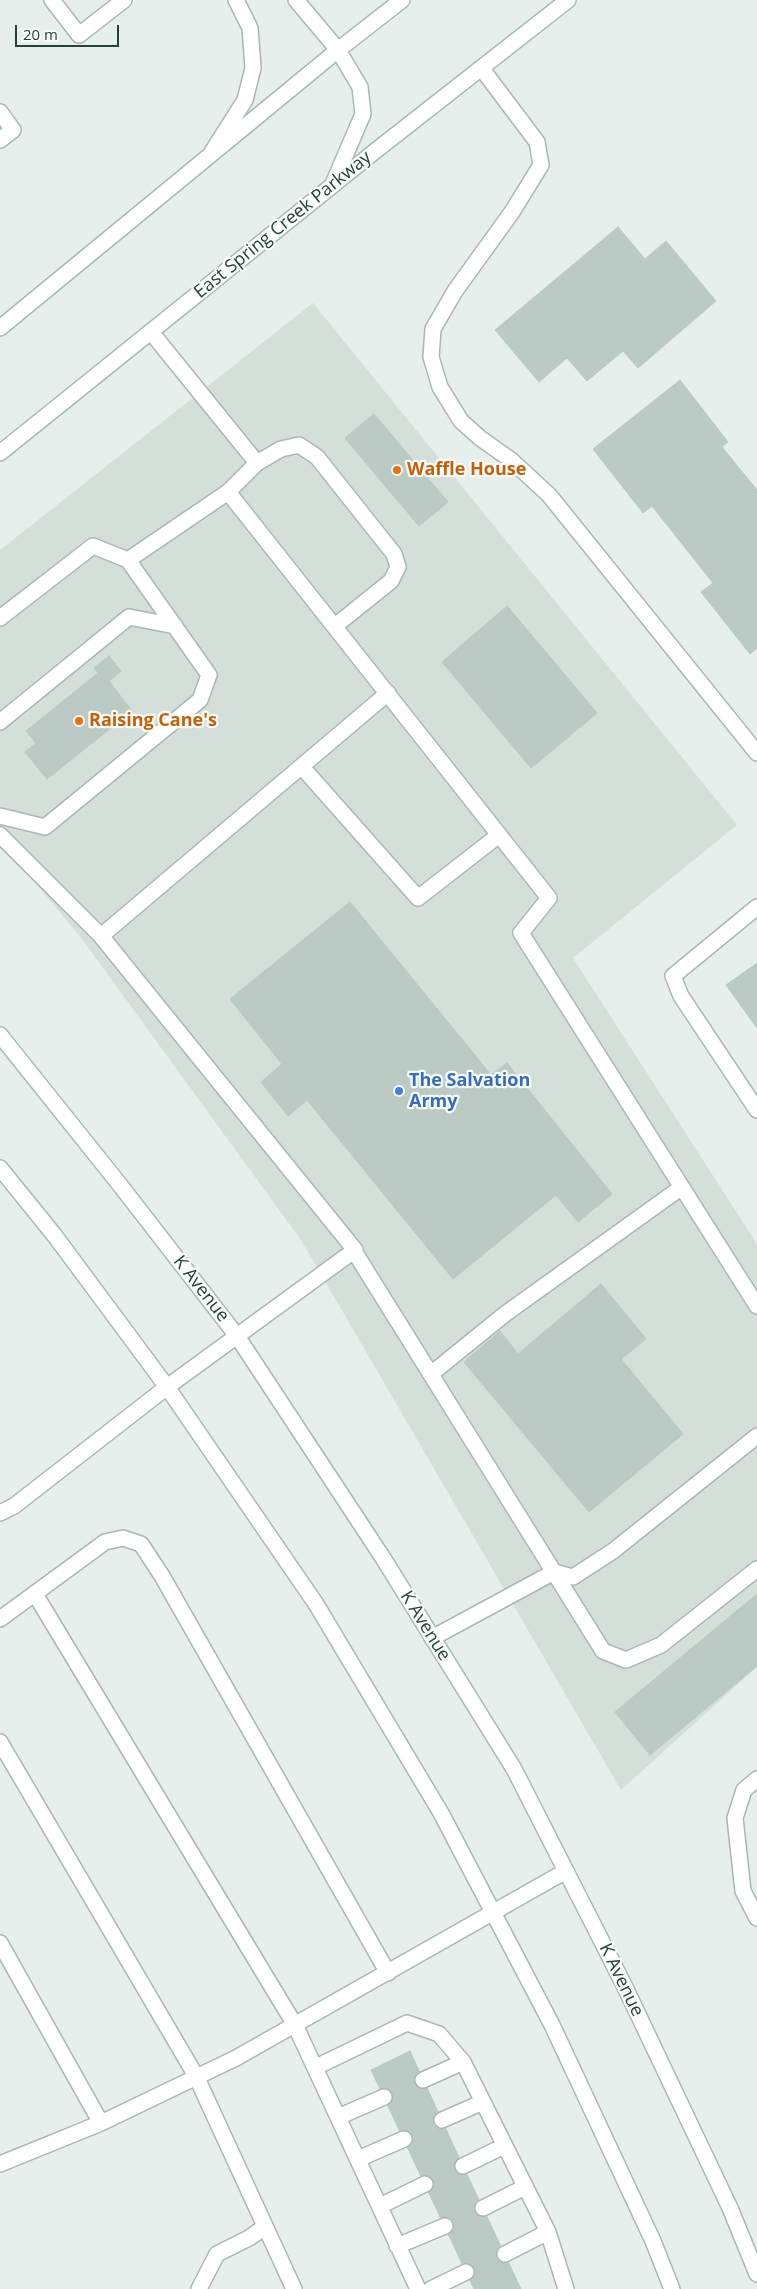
<!DOCTYPE html>
<style>
body{margin:0}
#map{position:relative;width:757px;height:2289px;overflow:hidden;background:#e6efeb;font-family:"Open Sans",sans-serif}
canvas{display:block}
.scale{position:absolute;left:15px;top:25px;width:104px;height:22px;box-sizing:border-box;border:2px solid #24423a;border-top:0;padding-left:6px;font-size:15px;line-height:18px;white-space:nowrap;color:#24423a;-webkit-text-stroke:4px #f7fbf9;paint-order:stroke}
</style>
<div id="map">
<canvas width="757" height="2289"></canvas>
<div class="scale">20 m</div>
</div>
<script>
const context = document.querySelector('canvas').getContext('2d');
context.lineJoin = 'round';
function paint(path, color) {
  context.fillStyle = color;
  context.fill(path, 'evenodd');
}
function shape(rows) {
  const path = new Path2D();
  for (const r of rows) {
    path.moveTo(r[0], r[1]);
    for (let i = 2; i < r.length; i += 2) path.lineTo(r[i], r[i + 1]);
  }
  return path;
}
function strokePath(path, color, width, dash) {
  context.strokeStyle = color;
  context.lineWidth = width;
  context.lineCap = dash ? 'butt' : 'round';
  context.setLineDash(dash || []);
  context.stroke(path);
}
function drawText(font, color, halo, rows, align = 'center') {
  context.font = font + ' "Open Sans",sans-serif';
  context.lineWidth = 4.5;
  context.setLineDash([]);
  context.textBaseline = 'middle';
  context.strokeStyle = halo;
  context.fillStyle = color;
  for (const [text, x, y, turn = 0] of rows) {
    context.save();
    context.translate(x, y);
    context.rotate((+turn || 0) * Math.PI / 180);
    context.textAlign = isNaN(turn) ? turn : align;
    if (halo) context.strokeText(text, 0, 0);
    context.fillText(text, 0, 0);
    context.restore();
  }
}
paint(shape([
 [313,303,737,825,573,958,757,1244,757,1667,621,1790,301,1240,82,939,0,840,0,550]
]), '#d4dfda');
const building = shape([
 [618,227,645,259,666,241,716,301,638,368,623,351,587,381,567,358,539,382,495,330,618,227],
 [680,380,728,442,722,447,757,490,757,648,750,654,701,592,713,583,652,506,643,513,593,449,680,380],
 [374,414,448,502,419,526,345,438,374,414],
 [507,606,597,713,531,768,442,662,507,606],
 [109,656,121,671,109,681,132,711,47,779,25,752,36,743,26,731,98,673,94,668,109,656],
 [350,902,491,1075,507,1063,612,1194,578,1222,556,1195,453,1279,307,1100,288,1116,261,1082,282,1064,230,999,350,902],
 [757,963,757,1028,726,985,757,963],
 [601,1284,646,1339,621,1359,683,1434,589,1512,464,1362,500,1331,518,1354,601,1284],
 [757,1594,757,1666,650,1755,615,1712,757,1594],
 [410,2051,463,2166,521,2289,474,2289,371,2070,410,2051]
]);
paint(building, '#bbcac4');
strokePath(building, '#b8c9c2', 1);
const lane = shape([
 [52,0,79,35,124,0],
 [296,0,338,50],
 [482,69,537,142,541,165,512,212,455,291,433,329,431,357,440,387,461,421,480,438,511,460,549,495,757,753],
 [0,112,13,130,0,140],
 [212,152,245,100,253,68,250,28,236,0],
 [151,332,257,463],
 [228,492,549,898,521,933,757,1306],
 [0,618,93,546,128,560,228,492,257,463,281,449,299,445,317,457,394,554,398,567,391,581,335,626],
 [0,722,129,617,175,626],
 [302,767,418,898,499,835],
 [0,816,45,827,200,700,209,675,128,560],
 [0,835,101,936],
 [757,907,673,976,681,996,757,1110],
 [354,1251,603,1651,626,1660,661,1645,757,1569],
 [431,1374,505,1314,682,1187],
 [0,1513,14,1506,167,1387,355,1250,101,936,388,693],
 [35,1594,295,2025,418,2289],
 [0,1619,105,1542,123,1538,141,1544,162,1576,388,1973],
 [432,1638,554,1572,573,1577,613,1551,757,1436],
 [0,1742,196,2076,294,2289],
 [757,1779,744,1790,735,1818,743,1891,757,1918],
 [0,1943,101,2123],
 [316,2067,407,2023,439,2034,463,2062,548,2232,566,2289],
 [423,2080,463,2062],
 [338,2117,384,2097],
 [442,2120,483,2102],
 [358,2159,404,2139],
 [0,2164,101,2123,236,2058,566,1871],
 [463,2166,504,2146],
 [380,2206,425,2184],
 [483,2208,525,2187],
 [397,2246,445,2226],
 [505,2254,548,2232],
 [199,2289,217,2254,249,2238,265,2227],
 [431,2289,466,2272]
]);
const secondary = shape([
 [333,184,363,114,360,87,338,50],
 [0,328,338,50,402,0],
 [0,453,374,152,568,0],
 [0,1035,120,1185,237,1336,383,1558,514,1769,625,1987,730,2208,757,2274],
 [0,1168,55,1236,167,1387,316,1604,441,1813,552,2025,653,2241,672,2289]
]);
strokePath(lane, '#a8b8b2', 18);
strokePath(secondary, '#a4bbb3', 18);
strokePath(lane, '#fff', 15);
strokePath(secondary, '#fff', 15);
for (const [x, y, r, color] of [
 [397,470,5,"#e8710a"],
 [79,721,5,"#e8710a"],
 [399,1091,5,"#3f7fe0"]
]) {
  const dot = new Path2D();
  dot.arc(x, y, r, 0, 2 * Math.PI);
  context.fillStyle = color;
  context.fill(dot);
  strokePath(dot, '#f7fbf9', 2);
}
drawText('18px', '#24423a', '#f7fbf9', [
 ["East Spring Creek Parkway",283,225,-39],
 ["K Avenue",201,1289,52],
 ["K Avenue",425,1626,58],
 ["K Avenue",621,1980,64]
]);
drawText('bold 18px', '#c56008', '#f7fbf9', [
 ["Waffle House",407,470],
 ["Raising Cane's",89,721]
], 'left');
drawText('bold 18px', '#366cbe', '#f7fbf9', [
 ["The Salvation",409,1081],
 ["Army",409,1102]
], 'left');
</script>
